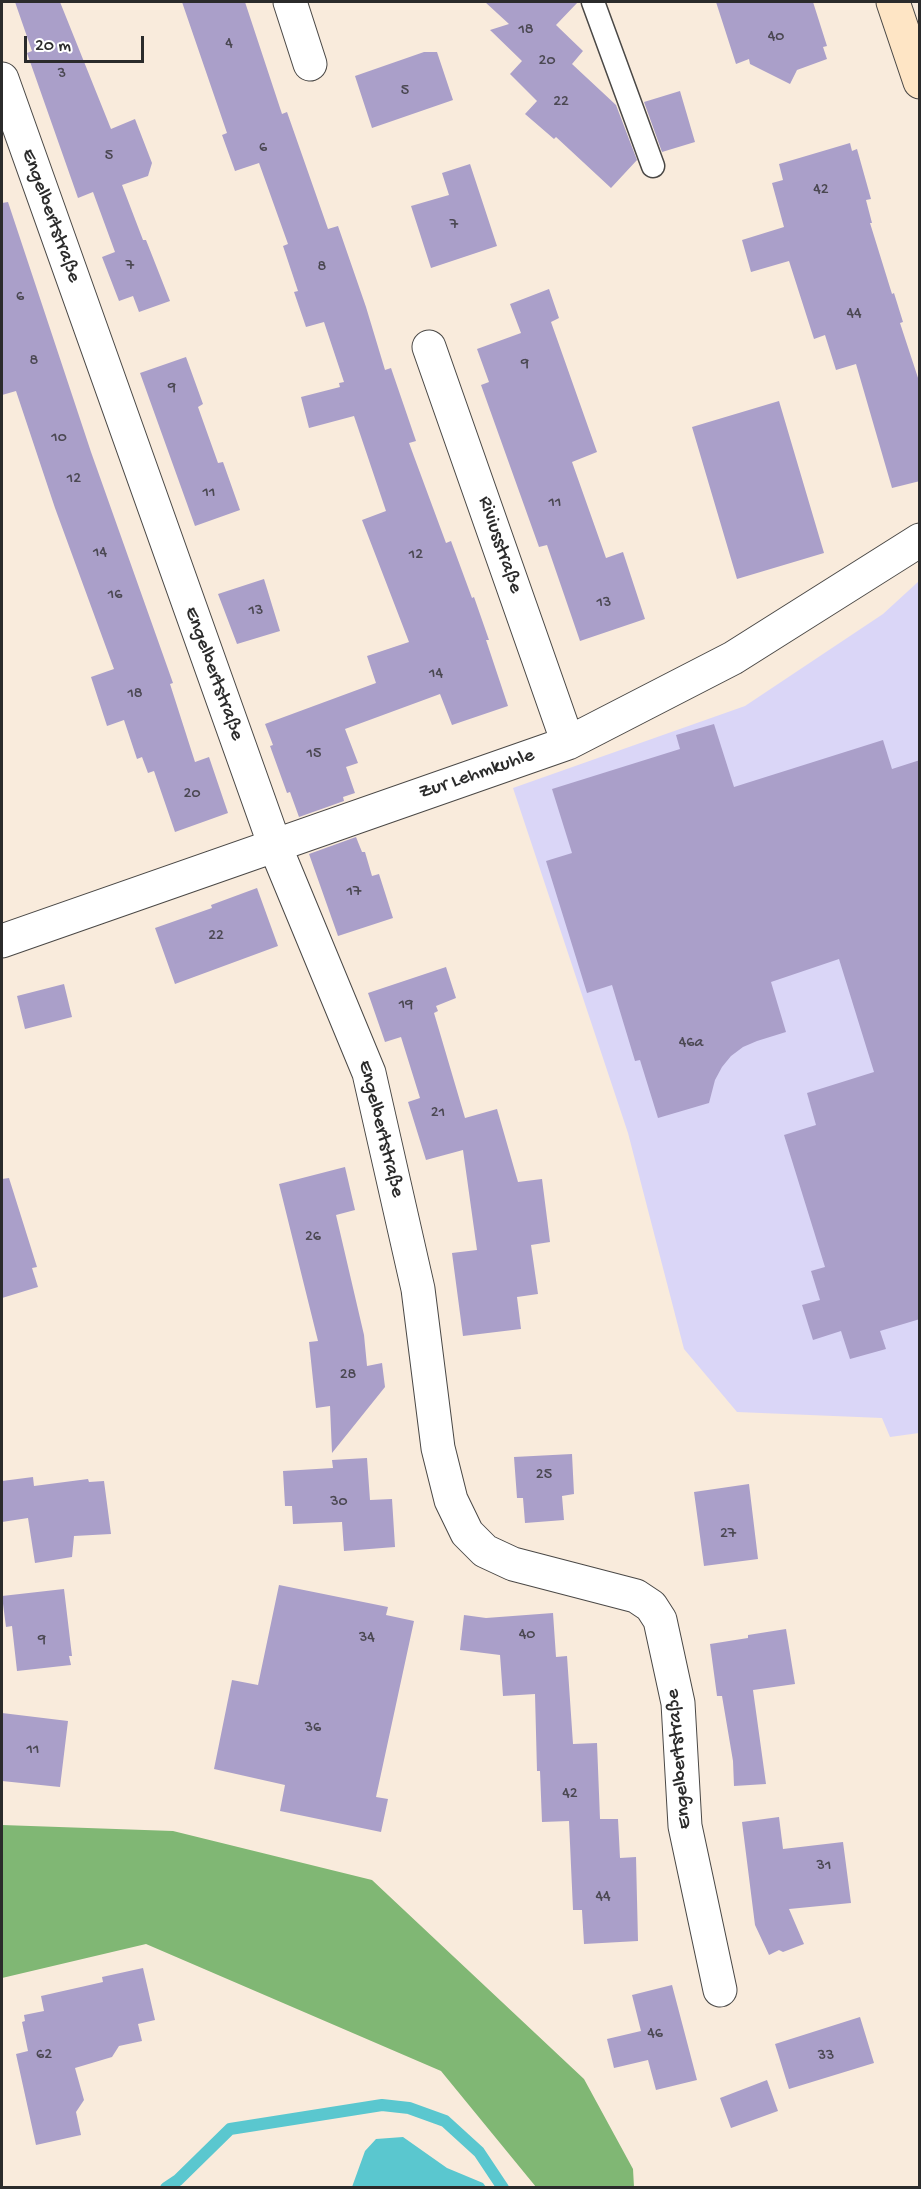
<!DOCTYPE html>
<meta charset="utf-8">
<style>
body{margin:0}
#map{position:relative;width:921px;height:2189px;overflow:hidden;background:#f9ebdc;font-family:"Gochi Hand",sans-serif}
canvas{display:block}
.frame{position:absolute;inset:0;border:3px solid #2b2b2b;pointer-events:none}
.scale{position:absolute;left:24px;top:36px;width:120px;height:27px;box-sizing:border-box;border:3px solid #2b2b2b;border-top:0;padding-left:8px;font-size:18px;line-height:21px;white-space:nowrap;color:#2b2b2b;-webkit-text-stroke:4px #fff;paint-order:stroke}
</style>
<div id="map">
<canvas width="921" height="2189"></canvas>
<div class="frame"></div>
<div class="scale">20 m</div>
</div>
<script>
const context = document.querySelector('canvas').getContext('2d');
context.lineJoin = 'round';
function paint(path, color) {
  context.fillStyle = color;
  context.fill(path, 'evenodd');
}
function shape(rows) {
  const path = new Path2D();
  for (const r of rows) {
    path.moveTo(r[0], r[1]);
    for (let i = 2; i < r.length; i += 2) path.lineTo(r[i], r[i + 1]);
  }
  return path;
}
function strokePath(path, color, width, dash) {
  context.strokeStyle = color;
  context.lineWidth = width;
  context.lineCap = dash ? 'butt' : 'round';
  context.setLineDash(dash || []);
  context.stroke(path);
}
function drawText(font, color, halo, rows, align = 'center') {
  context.font = font + ' "Gochi Hand",sans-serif';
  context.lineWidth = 5;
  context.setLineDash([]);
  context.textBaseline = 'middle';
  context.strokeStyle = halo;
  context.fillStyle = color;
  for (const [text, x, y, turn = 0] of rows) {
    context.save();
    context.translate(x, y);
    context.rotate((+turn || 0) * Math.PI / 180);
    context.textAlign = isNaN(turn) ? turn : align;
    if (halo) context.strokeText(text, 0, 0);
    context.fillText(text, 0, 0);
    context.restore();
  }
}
paint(shape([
 [919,581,919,1433,890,1437,882,1418,737,1412,684,1349,628,1133,513,788,745,706,883,614]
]), '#dad6f7');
paint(shape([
 [2,1825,173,1831,372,1880,584,2079,633,2169,634,2187,536,2187,441,2071,146,1944,2,1978]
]), '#80b774');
paint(shape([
 [403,2137,447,2168,483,2183,486,2187,352,2187,365,2151,376,2139]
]), '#5ac7cf');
strokePath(shape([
 [166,2188,178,2180,230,2129,382,2105,409,2108,445,2121,479,2152,503,2188]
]), '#5ac7cf', 12);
paint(shape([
 [15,2,60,2,111,129,135,119,152,163,148,176,122,185,143,240,146,240,170,301,139,312,133,296,119,301,102,257,115,252,93,192,78,198,27,53,32,51],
 [182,2,245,2,282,114,287,112,328,229,338,226,366,307,385,370,391,368,416,441,409,443,446,543,451,541,472,598,474,597,489,640,486,640,508,706,452,725,440,694,345,729,358,763,346,767,355,793,343,797,344,801,299,817,290,792,287,793,270,746,273,745,265,724,376,683,367,656,409,642,362,520,386,511,354,416,309,428,301,397,340,387,339,383,344,382,324,322,306,327,294,292,298,291,283,246,288,244,259,163,235,171,222,135,227,133],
 [485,2,578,2,556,25,583,51,572,64,616,105,637,160,611,188,556,137,554,139,525,114,537,101,510,74,522,61,490,30,509,24],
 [716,2,813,2,827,46,823,47,827,59,797,70,790,84,750,64,749,59,736,64],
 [424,52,437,52,453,100,372,128,355,76],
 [680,91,695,142,662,152,644,102],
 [850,143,852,151,857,149,871,199,866,200,872,223,870,223,892,294,894,293,903,322,900,323,920,384,920,481,892,488,856,364,836,370,825,335,814,339,789,261,751,272,742,240,784,227,772,183,783,180,779,164],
 [470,164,497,246,431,268,411,206,449,195,442,173],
 [8,202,91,452,173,683,170,684,195,762,209,757,228,813,175,832,154,771,148,773,142,757,137,759,124,720,107,726,91,677,114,669,55,508,16,391,2,395,2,203],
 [549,289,559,318,551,322,597,452,572,462,606,558,623,552,645,619,580,641,547,545,539,547,481,385,489,382,477,349,521,333,510,304],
 [186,357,203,404,198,407,218,463,223,462,240,510,195,526,140,373],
 [779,401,824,553,737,579,692,427],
 [264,579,280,631,237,644,218,594],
 [714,724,734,787,883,740,892,769,920,760,920,1319,880,1331,886,1349,850,1359,841,1331,813,1340,802,1305,820,1300,811,1271,825,1267,784,1135,816,1125,807,1093,874,1072,839,959,771,982,786,1032,757,1041,743,1047,731,1056,722,1067,715,1080,709,1103,658,1118,640,1060,635,1061,612,985,587,993,546,861,572,853,552,789,680,749,676,735],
 [356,837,362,852,365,852,372,876,379,874,393,918,338,936,309,854],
 [257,888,278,946,175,984,155,928,212,908,211,905],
 [446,967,456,998,436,1006,438,1011,434,1013,465,1118,497,1109,518,1182,542,1179,550,1242,531,1245,538,1294,517,1297,521,1329,463,1336,452,1253,477,1250,463,1150,426,1160,408,1102,420,1098,401,1037,385,1042,368,993],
 [64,984,72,1017,25,1029,17,996],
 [345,1167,355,1210,336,1215,364,1335,367,1366,382,1363,385,1387,332,1453,330,1406,316,1408,309,1342,318,1341,279,1184],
 [9,1178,37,1267,32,1268,38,1287,2,1298,2,1179],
 [572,1454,574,1494,562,1496,564,1520,525,1523,523,1498,517,1498,514,1457],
 [367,1458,370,1500,392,1499,395,1547,344,1551,342,1522,293,1524,292,1506,285,1506,283,1471,333,1468,332,1460],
 [33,1477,34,1486,88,1479,89,1482,104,1481,111,1534,74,1536,72,1557,35,1563,28,1518,2,1522,2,1481],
 [749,1484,758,1559,704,1566,694,1492],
 [279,1585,388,1607,386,1615,414,1621,376,1797,388,1799,381,1832,280,1811,285,1785,214,1769,232,1680,258,1685],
 [64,1589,72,1656,69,1656,71,1665,17,1671,12,1626,6,1627,2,1596],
 [553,1613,556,1657,567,1656,573,1744,597,1743,600,1819,618,1819,620,1858,636,1857,638,1941,584,1944,582,1910,573,1910,569,1821,542,1822,540,1771,537,1771,535,1694,503,1696,500,1655,460,1650,464,1615,486,1618],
 [786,1629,795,1684,753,1690,766,1784,734,1786,733,1761,722,1696,717,1696,710,1644,748,1638,748,1635],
 [2,1713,68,1721,60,1787,2,1781],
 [779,1817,783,1849,843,1842,851,1903,789,1909,804,1944,783,1952,779,1950,769,1955,755,1925,742,1822],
 [143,1968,155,2020,138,2024,142,2041,119,2046,112,2057,75,2068,84,2100,76,2112,81,2135,36,2145,16,2054,28,2051,22,2022,25,2021,24,2015,44,2011,41,1996,103,1982,102,1977],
 [672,1985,697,2080,656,2090,648,2060,614,2068,607,2039,641,2031,632,1995],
 [860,2017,874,2063,789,2089,775,2044],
 [767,2080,778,2111,731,2128,720,2098]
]), '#aa9fc9');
const lane = shape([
 [593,2,653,166]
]);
const street = shape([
 [290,2,310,64],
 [2,79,275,846,369,1073,418,1289,438,1448,451,1500,467,1533,485,1551,513,1564,636,1596,651,1606,660,1620,678,1703,685,1826,720,1990],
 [429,347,568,743],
 [2,941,568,743,733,658,920,540]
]);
const secondary = shape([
 [893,2,920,82]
]);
strokePath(lane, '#4a4846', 25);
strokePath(street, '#4a4846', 35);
strokePath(secondary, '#4a4846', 35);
strokePath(lane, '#fff', 22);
strokePath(street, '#fff', 33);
strokePath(secondary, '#fee5c5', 33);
drawText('16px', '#4b4852', null, [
 ["18",526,31],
 ["40",776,38],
 ["4",229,45],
 ["20",547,62],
 ["3",62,75],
 ["5",405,92],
 ["22",561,103],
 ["6",263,149],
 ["5",109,157],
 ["42",821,191],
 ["7",454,226],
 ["7",130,267],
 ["8",322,268],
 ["6",20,298],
 ["44",854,315],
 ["8",34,362],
 ["9",525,365],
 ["9",172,389],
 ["10",59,439],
 ["12",74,480],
 ["11",209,494],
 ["11",555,504],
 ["14",100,554],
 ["12",416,556],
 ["16",115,596],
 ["13",604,604],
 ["13",256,612],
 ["14",436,675],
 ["18",135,695],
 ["15",314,755],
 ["20",192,795],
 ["17",354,893],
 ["22",216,937],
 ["19",406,1006],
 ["46a",691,1044],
 ["21",438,1114],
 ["26",313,1238],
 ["28",348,1376],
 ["25",544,1476],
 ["30",339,1503],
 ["27",728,1535],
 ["40",527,1636],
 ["34",367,1639],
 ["9",42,1641],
 ["36",313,1729],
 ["11",33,1751],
 ["42",570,1795],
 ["31",824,1867],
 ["44",603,1898],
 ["46",655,2035],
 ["62",44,2056],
 ["33",826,2057]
]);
drawText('20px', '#2b2b2b', '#fff', [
 ["Engelbertstraße",50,216,70],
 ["Riviusstraße",499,545,71],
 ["Engelbertstraße",213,674,70],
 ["Zur Lehmkuhle",477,775,-19],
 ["Engelbertstraße",380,1129,76],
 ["Engelbertstraße",680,1759,-95]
]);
</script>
